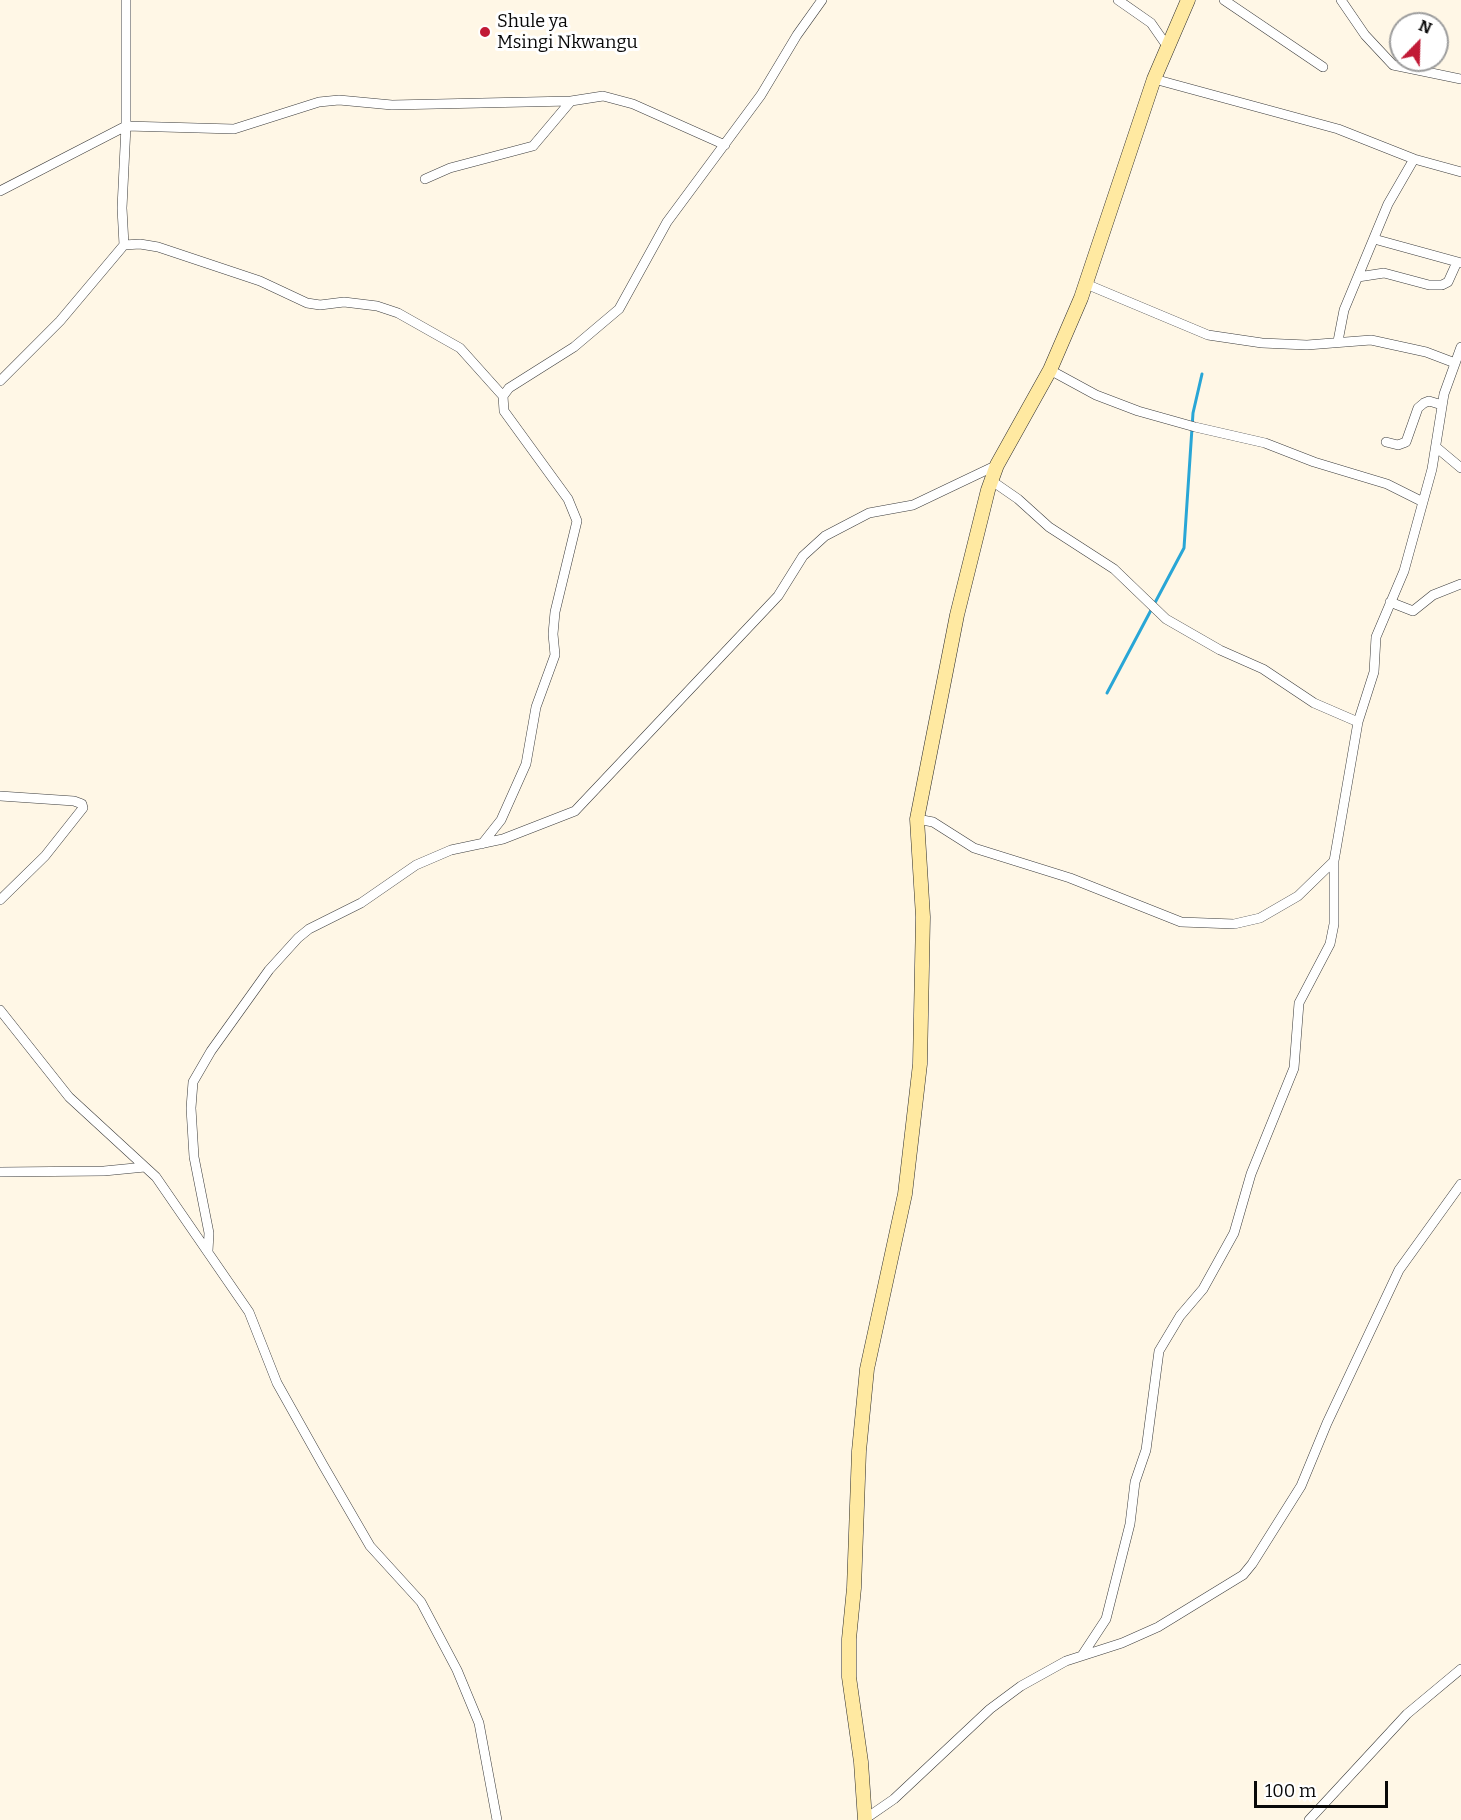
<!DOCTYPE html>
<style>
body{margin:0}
#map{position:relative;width:1461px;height:1820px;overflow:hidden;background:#fff7e6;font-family:Bitter,serif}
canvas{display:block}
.north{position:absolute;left:1389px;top:12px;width:60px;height:60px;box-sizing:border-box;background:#fff;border:2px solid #9d9d9d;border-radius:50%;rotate:23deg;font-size:16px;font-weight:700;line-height:24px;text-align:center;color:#090909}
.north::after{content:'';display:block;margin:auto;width:21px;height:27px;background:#c11a36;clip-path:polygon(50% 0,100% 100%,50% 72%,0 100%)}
.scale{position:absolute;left:1254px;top:1781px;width:134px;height:27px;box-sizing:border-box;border:3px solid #090909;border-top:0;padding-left:8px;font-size:18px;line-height:21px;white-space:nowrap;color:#090909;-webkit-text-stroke:4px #fff;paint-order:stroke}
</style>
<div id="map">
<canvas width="1461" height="1820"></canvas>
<div class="north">N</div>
<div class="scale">100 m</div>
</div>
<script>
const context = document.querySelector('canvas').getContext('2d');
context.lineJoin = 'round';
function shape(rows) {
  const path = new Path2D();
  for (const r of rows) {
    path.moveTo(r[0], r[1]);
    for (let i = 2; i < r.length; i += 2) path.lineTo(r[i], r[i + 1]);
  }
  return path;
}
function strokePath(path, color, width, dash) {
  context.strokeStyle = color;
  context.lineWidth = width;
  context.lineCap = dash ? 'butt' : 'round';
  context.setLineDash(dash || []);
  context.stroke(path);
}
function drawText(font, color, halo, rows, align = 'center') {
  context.font = font + ' Bitter,serif';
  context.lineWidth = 6;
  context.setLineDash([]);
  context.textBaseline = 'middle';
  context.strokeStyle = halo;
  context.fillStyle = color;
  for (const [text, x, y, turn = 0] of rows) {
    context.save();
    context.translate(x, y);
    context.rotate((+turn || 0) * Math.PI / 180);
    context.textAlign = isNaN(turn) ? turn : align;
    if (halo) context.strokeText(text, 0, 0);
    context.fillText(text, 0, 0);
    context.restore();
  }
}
strokePath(shape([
 [1107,693,1184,548,1193,413,1202,374]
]), '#29a6d6', 3);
const street = shape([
 [1118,0,1151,23,1167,46],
 [1224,0,1323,67],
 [1341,0,1365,35,1393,65,1461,79],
 [1154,79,1338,129,1414,159,1461,172],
 [425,179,450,168,533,146,571,101,603,96,633,104,725,145],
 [0,191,126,126,234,129,319,102,339,100,392,105,571,101],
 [1374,239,1461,263],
 [124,245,140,244,158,247,260,281,307,303,320,305,344,302,377,306,398,313,460,348,503,396],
 [1358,277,1384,273,1429,285,1442,285,1448,282,1457,262],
 [1086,284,1208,335,1262,343,1307,345,1371,340,1426,352,1455,363],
 [1338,341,1344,310,1388,204,1414,159],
 [1050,370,1096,395,1138,411,1195,427,1265,443,1314,462,1387,484,1423,502],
 [0,381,60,321,124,245,122,208,126,126,126,0],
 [1386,442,1398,445,1406,442,1418,408,1424,403,1429,401,1442,405],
 [1436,447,1461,468],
 [992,481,1018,499,1049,527,1114,569,1166,619,1220,650,1263,669,1314,703,1358,722],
 [1390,602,1413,611,1433,595,1461,584],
 [0,796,74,801,82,804,83,808,45,856,0,900],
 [917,819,933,822,974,848,1070,878,1181,922,1234,924,1260,918,1298,896,1334,861],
 [482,844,501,820,526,764,536,707,555,655,553,634,555,612,577,521,568,499,504,411,503,396,509,388,574,347,619,309,667,222,761,95,797,35,822,0],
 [0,1010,69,1097,156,1177,249,1312,277,1383,323,1465,370,1546,421,1602,457,1670,479,1723,497,1820],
 [0,1172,104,1171,145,1167],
 [208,1251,209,1233,194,1157,191,1108,193,1082,211,1051,269,970,298,938,309,929,361,903,416,865,451,850,503,839,575,811,778,596,803,556,825,536,869,513,913,505,997,465],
 [1083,1654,1106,1619,1130,1524,1135,1482,1146,1450,1159,1351,1180,1316,1203,1289,1234,1233,1251,1174,1294,1068,1299,1003,1330,944,1334,924,1334,861,1358,722,1374,672,1376,637,1404,571,1432,469,1444,394,1461,347],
 [865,1819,894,1799,990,1709,1021,1686,1066,1661,1122,1643,1158,1627,1243,1575,1252,1564,1301,1486,1327,1423,1399,1270,1461,1184],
 [1309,1820,1407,1714,1461,1669]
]);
const secondary = shape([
 [865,1820,861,1762,849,1677,849,1639,854,1588,859,1451,867,1369,905,1194,920,1064,923,917,917,819,957,615,988,490,997,465,1050,370,1081,298,1154,79,1188,0]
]);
strokePath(street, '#3c3c3c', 10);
strokePath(secondary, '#2b2b2b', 15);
strokePath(street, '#fff', 9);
strokePath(secondary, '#ffe9a1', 14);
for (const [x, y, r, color] of [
 [485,32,6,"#c11a36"]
]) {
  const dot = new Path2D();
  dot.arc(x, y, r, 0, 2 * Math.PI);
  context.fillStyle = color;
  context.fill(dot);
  strokePath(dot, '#fff', 2);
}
drawText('18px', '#090909', '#fff', [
 ["Shule ya",497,22],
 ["Msingi Nkwangu",497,43]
], 'left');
</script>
